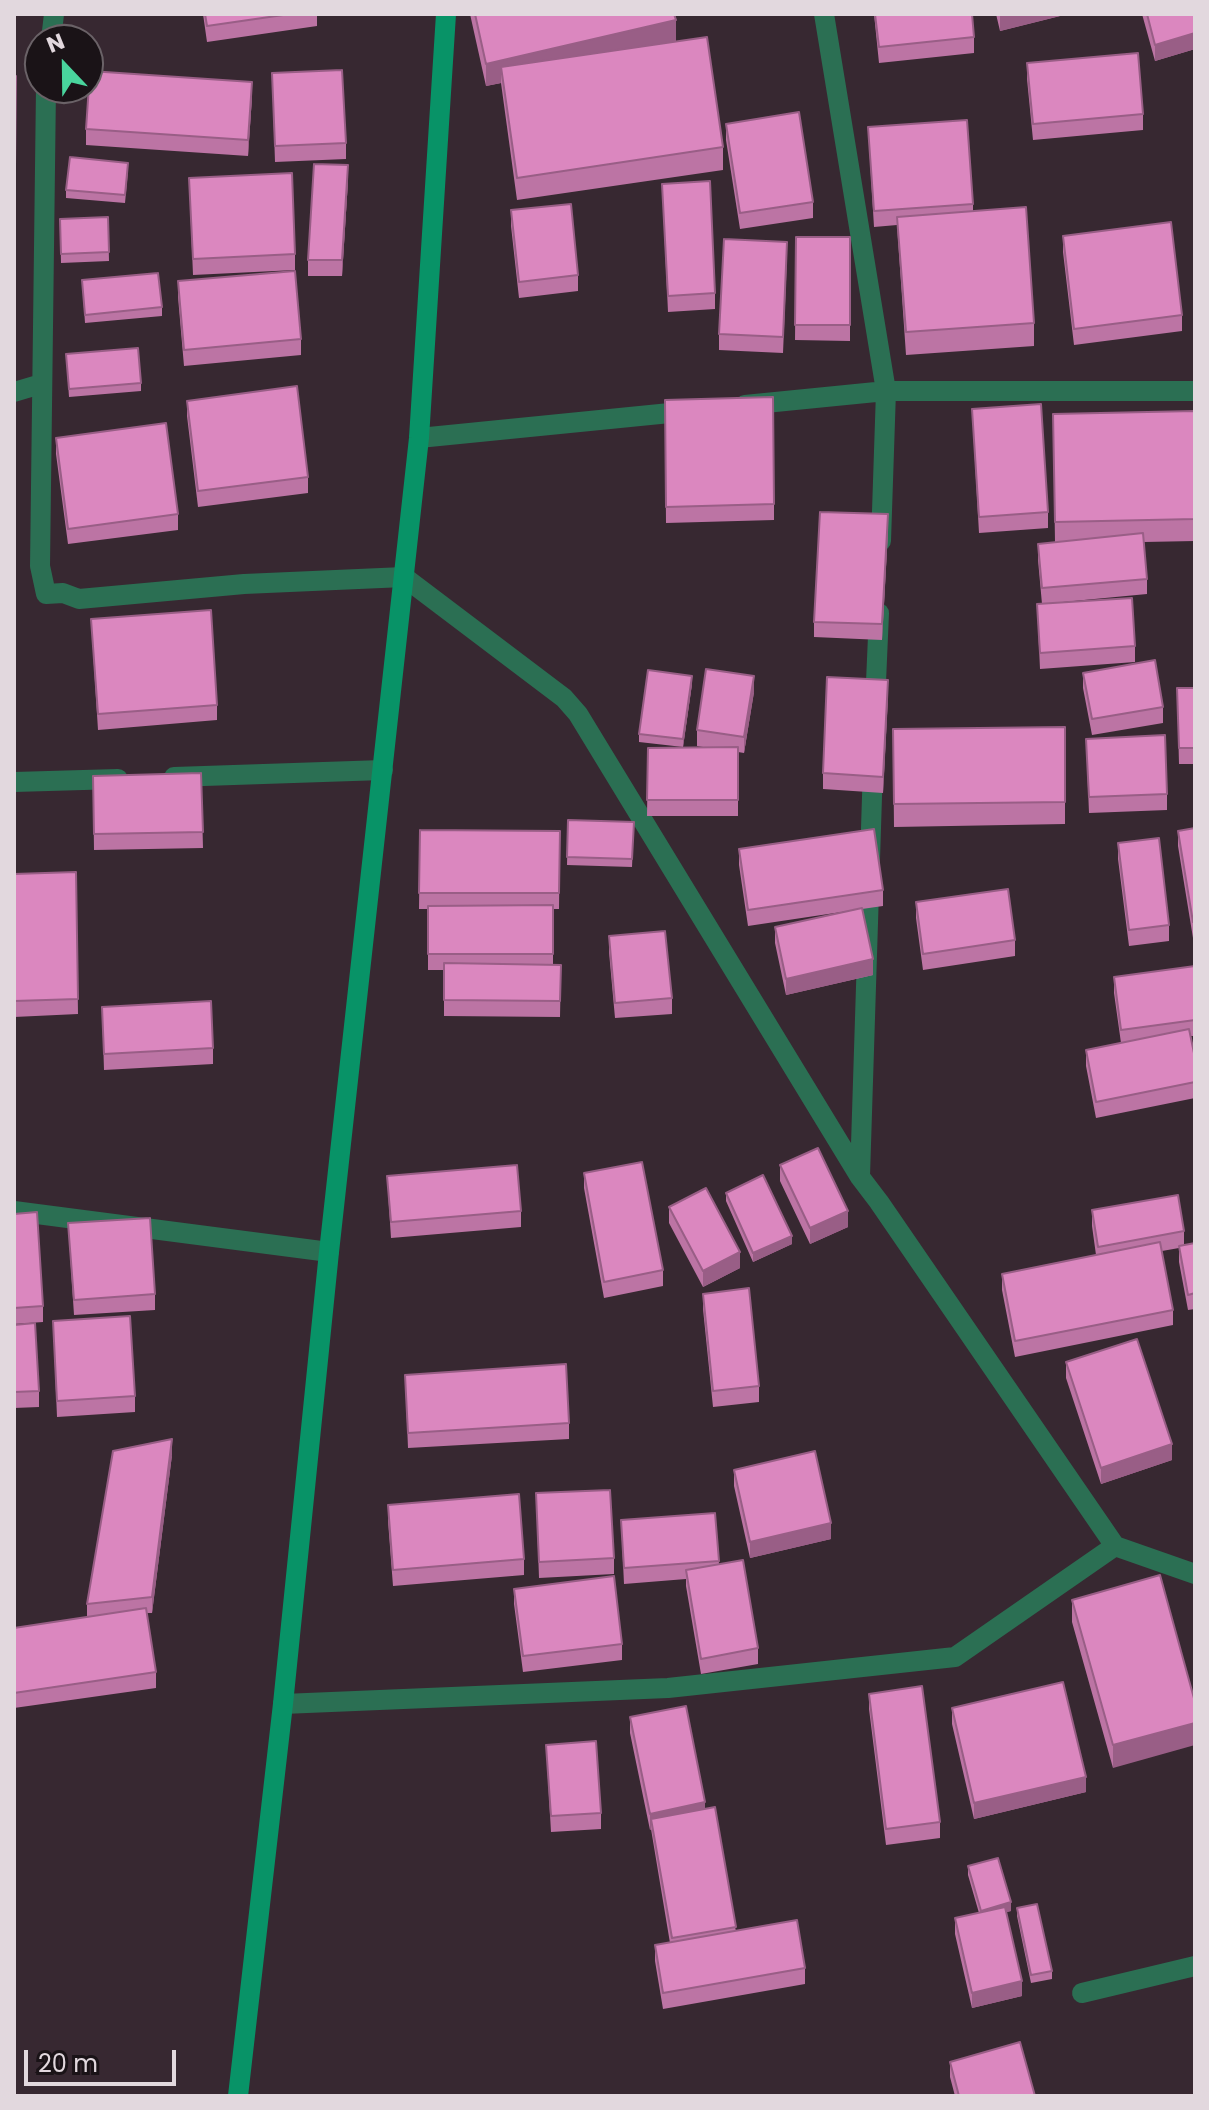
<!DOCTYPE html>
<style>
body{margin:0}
#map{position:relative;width:1209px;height:2110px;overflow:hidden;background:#372831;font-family:Poppins,sans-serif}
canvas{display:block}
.frame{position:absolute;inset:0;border:16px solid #e2d8de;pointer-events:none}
.north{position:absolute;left:24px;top:24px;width:80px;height:80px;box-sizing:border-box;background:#1a1317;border:2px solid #6a6267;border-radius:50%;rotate:338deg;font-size:22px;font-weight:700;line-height:32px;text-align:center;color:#e2d8de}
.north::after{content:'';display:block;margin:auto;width:28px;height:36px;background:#49d49d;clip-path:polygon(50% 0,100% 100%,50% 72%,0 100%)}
.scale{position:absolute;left:24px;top:2050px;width:152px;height:36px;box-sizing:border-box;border:4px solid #e2d8de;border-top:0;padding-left:10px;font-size:24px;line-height:28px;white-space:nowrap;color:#e2d8de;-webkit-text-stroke:6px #1a1317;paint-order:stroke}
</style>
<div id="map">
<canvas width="1209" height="2110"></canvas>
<div class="frame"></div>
<div class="north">N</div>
<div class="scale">20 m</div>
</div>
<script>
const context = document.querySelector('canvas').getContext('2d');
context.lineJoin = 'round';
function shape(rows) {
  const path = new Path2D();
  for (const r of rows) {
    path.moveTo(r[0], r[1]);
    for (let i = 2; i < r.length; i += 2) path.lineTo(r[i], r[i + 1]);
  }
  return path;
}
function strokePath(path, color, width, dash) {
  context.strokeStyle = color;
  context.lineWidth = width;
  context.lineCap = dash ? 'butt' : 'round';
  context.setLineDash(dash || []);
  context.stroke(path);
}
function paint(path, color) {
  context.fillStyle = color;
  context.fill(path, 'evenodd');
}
strokePath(shape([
 [824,14,886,391,881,541],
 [51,40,54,14],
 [46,88,40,566,46,594,63,593,79,599,244,584,404,577,564,698,578,714,860,1177,879,1202,1115,1546],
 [14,392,41,384],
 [745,405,886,391,1195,391],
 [419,438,690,411],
 [875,705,879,613],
 [174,777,383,770],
 [14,782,118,779],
 [860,1176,873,765],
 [14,1211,329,1252],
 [283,1704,668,1688,955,1657,1115,1546,1195,1574],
 [1082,1993,1195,1966]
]), '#2b6f53', 20);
strokePath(shape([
 [238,2096,283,1704,329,1252,419,438,446,14]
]), '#089367', 20);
paint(shape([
 [203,14,317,14,317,26,207,42],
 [470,14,674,14,676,41,723,147,723,170,517,200,501,83,486,86],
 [874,14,972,14,974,37,974,53,879,63],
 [996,14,1068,14,1000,31],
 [1142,14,1195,14,1195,49,1155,61],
 [1027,63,1143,114,1143,130,1033,140,1027,79],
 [272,73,346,143,346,159,275,162],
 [14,76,16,76,15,189,14,189],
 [252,97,248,156,86,145,86,129],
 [726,124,813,202,813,218,740,229,726,140],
 [868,127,973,204,973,211,1034,323,1034,346,906,355,897,225,874,227],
 [128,171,125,203,66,198,66,190],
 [189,178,295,254,295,270,193,275],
 [348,181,342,276,308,276,308,260],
 [662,184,715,293,715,309,668,312],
 [511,210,578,275,578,291,519,298,511,226],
 [108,217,109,261,61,263,60,219],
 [1063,236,1182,315,1182,331,1074,345,1063,252],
 [796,237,850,237,850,341,795,340],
 [787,258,783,353,719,350,719,334],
 [82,280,162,307,162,316,85,323],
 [178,281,301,339,301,355,184,366,178,297],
 [66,354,141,383,141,391,69,397],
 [665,400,774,504,774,520,666,523],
 [187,401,308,477,308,493,198,507,187,416],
 [972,409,1048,512,1048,528,979,533],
 [1195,411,1195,541,1144,542,1147,579,1147,594,1063,602,1135,646,1135,662,1040,669,1037,604,1042,604,1038,560,1038,544,1055,542,1053,414],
 [56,438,178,514,178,530,68,544,56,454],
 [888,530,882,640,814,637,814,622],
 [91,619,217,705,217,720,98,730],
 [1083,673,1163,707,1163,723,1092,735,1083,688],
 [692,684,683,747,639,742,639,734],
 [1177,688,1195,688,1195,764,1179,764],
 [754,692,744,753,738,752,738,816,647,816,648,748,709,748,697,746,697,730],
 [888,696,883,793,823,789,823,773],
 [1065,727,1065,824,894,827,893,729],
 [1086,739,1167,794,1167,810,1089,813],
 [201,773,203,848,94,850,93,776],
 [568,820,634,822,632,867,567,865],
 [1195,828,1195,937,1193,938,1178,846,1178,831],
 [420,830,560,831,559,909,553,909,553,964,561,965,560,1017,444,1016,444,970,428,970,428,909,419,909],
 [1118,843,1169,925,1169,941,1129,946,1118,859],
 [739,849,883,890,883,906,862,909,873,975,786,995,775,943,775,927,855,910,748,926,739,865],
 [76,872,78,1014,14,1017,14,874],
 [916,902,1015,940,1015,956,923,970,916,918],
 [609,936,672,998,672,1014,615,1018,609,952],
 [1195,966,1195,1036,1191,1036,1195,1058,1195,1098,1096,1118,1086,1066,1086,1050,1121,1043,1114,993,1114,977],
 [102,1007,213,1048,213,1064,104,1070],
 [780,1165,848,1227,810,1244,780,1181],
 [584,1173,663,1270,663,1286,604,1298,584,1188],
 [387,1176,521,1211,521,1227,391,1238],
 [726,1193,792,1244,753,1262,726,1201],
 [669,1207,740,1268,703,1287,669,1223],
 [1092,1210,1184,1231,1184,1245,1195,1243,1195,1309,1188,1310,1179,1262,1179,1248,1162,1251,1173,1310,1173,1325,1015,1357,1002,1290,1002,1274,1096,1255,1092,1226],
 [14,1214,43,1306,43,1322,14,1324],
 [68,1223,155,1294,155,1310,74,1315],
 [703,1294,759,1386,759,1402,713,1407,703,1309],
 [53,1321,135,1396,135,1412,57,1417],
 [14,1325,39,1391,39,1407,14,1408],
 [1066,1362,1172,1460,1101,1484,1066,1378],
 [405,1375,569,1423,569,1439,408,1448],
 [172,1455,152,1613,147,1613,156,1672,156,1688,14,1708,14,1628,87,1617,87,1604],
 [734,1470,831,1539,750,1558,734,1486],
 [536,1493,614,1558,614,1574,539,1578],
 [388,1505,524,1559,524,1575,393,1586,388,1521],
 [715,1513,719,1564,758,1648,758,1664,701,1674,686,1586,686,1579,624,1584,621,1520],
 [1160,1575,1113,1768,1072,1622,1072,1600],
 [514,1589,622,1644,622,1660,523,1672,514,1604],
 [869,1694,940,1822,940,1838,886,1845,869,1709],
 [952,1708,1086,1792,974,1819,952,1724],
 [630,1717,705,1809,736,1931,805,1968,805,1984,663,2009,655,1961,655,1945,670,1943,651,1829,650,1830,630,1733],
 [546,1745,601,1813,601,1829,551,1832],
 [968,1866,1011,1911,1006,1912,1022,1996,972,2008,955,1934,955,1918,979,1913,968,1875],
 [1017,1908,1052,1971,1052,1979,1031,1983,1017,1916],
 [950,2062,1035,2096,955,2096,950,2077]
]), '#bc74a4');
paint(shape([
 [1006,14,1068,14,1000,31,1000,15],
 [676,20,676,42,501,67,501,83,486,86,486,64],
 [1195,33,1195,49,1155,61,1155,45],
 [252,82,252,97,248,156,248,140],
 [348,165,348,181,342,276,342,260],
 [888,514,888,530,882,640,882,624],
 [692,676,692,684,683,747,683,739],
 [754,676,754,692,744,753,744,737],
 [888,680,888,696,883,793,883,777],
 [873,959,873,975,786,995,786,979],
 [848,1211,848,1227,810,1244,810,1228],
 [792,1236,792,1244,753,1262,753,1253],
 [740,1252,740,1268,703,1287,703,1271],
 [172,1439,172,1455,152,1613,152,1597],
 [1172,1444,1172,1460,1101,1484,1101,1468],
 [831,1523,831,1539,750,1558,750,1542],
 [1195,1723,1195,1745,1113,1768,1113,1745],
 [1086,1777,1086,1792,974,1819,974,1803],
 [705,1802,705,1818,651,1819,651,1829,650,1830,650,1814],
 [1011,1902,1011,1911,981,1919,981,1911],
 [1022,1981,1022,1996,972,2008,972,1993]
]), '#995e86');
const building = shape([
 [205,14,290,14,207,26,205,14],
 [475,14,674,14,676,20,486,64,475,14],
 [875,14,972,14,974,37,879,47,875,14],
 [1147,14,1195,14,1195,33,1155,45,1147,14],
 [707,37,723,147,517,178,501,67,707,37],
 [1138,53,1143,114,1033,124,1027,63,1138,53],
 [342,70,346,143,275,146,272,73,342,70],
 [90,71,252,82,248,140,86,129,90,71],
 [14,76,16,76,15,167,14,167,14,76],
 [799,112,813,202,740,213,726,124,799,112],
 [967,120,973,204,874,211,868,127,967,120],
 [70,157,128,163,125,195,66,190,70,157],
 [314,164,348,165,342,260,308,260,314,164],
 [292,173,295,254,193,259,189,178,292,173],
 [710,181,715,293,668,296,662,184,710,181],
 [571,204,578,275,519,282,511,210,571,204],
 [1026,207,1034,323,906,332,897,217,1026,207],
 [108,217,109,252,61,254,60,219,108,217],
 [1171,222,1182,315,1074,329,1063,236,1171,222],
 [796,237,850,237,850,325,795,325,796,237],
 [724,239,787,242,783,337,719,334,724,239],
 [295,271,301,339,184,350,178,281,295,271],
 [158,273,162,307,85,315,82,280,158,273],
 [138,348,141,383,69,389,66,354,138,348],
 [297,386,308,477,198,491,187,401,297,386],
 [773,397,774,504,666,507,665,400,773,397],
 [1041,404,1048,512,979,517,972,409,1041,404],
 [1195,411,1195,519,1055,522,1053,414,1195,411],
 [166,423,178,514,68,529,56,438,166,423],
 [820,512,888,514,882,624,814,622,820,512],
 [1143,533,1147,579,1042,588,1038,544,1143,533],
 [1132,598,1135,646,1040,653,1037,604,1132,598],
 [211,610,217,705,98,714,91,619,211,610],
 [1155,660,1163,707,1092,719,1083,673,1155,660],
 [706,669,754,676,744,737,697,730,706,669],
 [648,670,692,676,683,739,639,734,648,670],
 [827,677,888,680,883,777,823,773,827,677],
 [1177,688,1195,688,1195,748,1179,748,1177,688],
 [1065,727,1065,802,894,804,893,729,1065,727],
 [1165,735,1167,794,1089,797,1086,739,1165,735],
 [738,747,738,800,647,800,648,748,738,747],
 [201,773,203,832,94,834,93,776,201,773],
 [568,820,634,822,632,859,567,857,568,820],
 [1195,828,1195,922,1193,922,1178,831,1195,828],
 [874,829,883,890,748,910,739,849,874,829],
 [420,830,560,831,559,893,419,893,420,830],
 [1159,838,1169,925,1129,930,1118,843,1159,838],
 [76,872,78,999,14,1001,14,874,76,872],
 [1008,889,1015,940,923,954,916,902,1008,889],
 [553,905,553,954,428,954,428,906,553,905],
 [862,908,873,959,786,979,775,927,862,908],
 [665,931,672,998,615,1003,609,936,665,931],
 [444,963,561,965,560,1001,444,1000,444,963],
 [1195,966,1195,1020,1121,1030,1114,977,1195,966],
 [211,1001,213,1048,104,1054,102,1007,211,1001],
 [1189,1029,1195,1058,1195,1082,1096,1102,1086,1050,1189,1029],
 [818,1148,848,1211,810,1228,780,1165,818,1148],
 [642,1162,663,1270,604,1282,584,1173,642,1162],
 [517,1165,521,1211,391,1222,387,1176,517,1165],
 [763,1175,792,1236,753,1253,726,1193,763,1175],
 [706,1188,740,1252,703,1271,669,1207,706,1188],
 [1178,1195,1184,1231,1098,1247,1092,1210,1178,1195],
 [37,1212,43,1306,14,1308,14,1214,37,1212],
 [150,1218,155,1294,74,1300,68,1223,150,1218],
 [1160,1242,1173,1310,1015,1341,1002,1274,1160,1242],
 [1195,1243,1195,1293,1188,1295,1179,1246,1195,1243],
 [749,1288,759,1386,713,1391,703,1294,749,1288],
 [130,1316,135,1396,57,1401,53,1321,130,1316],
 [35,1323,39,1391,14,1392,14,1325,35,1323],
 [1137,1339,1172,1444,1101,1468,1066,1362,1137,1339],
 [566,1364,569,1423,408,1433,405,1375,566,1364],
 [172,1439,152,1597,87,1604,113,1451,172,1439],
 [815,1451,831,1523,750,1542,734,1470,815,1451],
 [610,1490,614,1558,539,1562,536,1493,610,1490],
 [519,1494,524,1559,393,1570,388,1505,519,1494],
 [715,1513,719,1561,624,1568,621,1520,715,1513],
 [743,1560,758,1648,701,1659,686,1570,743,1560],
 [1160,1575,1195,1702,1195,1723,1113,1745,1072,1600,1160,1575],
 [614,1576,622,1644,523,1656,514,1589,614,1576],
 [146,1608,156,1672,14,1693,14,1628,146,1608],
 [1063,1682,1086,1777,974,1803,952,1708,1063,1682],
 [922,1686,940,1822,886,1829,869,1694,922,1686],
 [686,1706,705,1802,650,1814,630,1717,686,1706],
 [596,1741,601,1813,551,1816,546,1745,596,1741],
 [715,1807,736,1927,672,1938,651,1819,715,1807],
 [998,1858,1011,1902,981,1911,968,1866,998,1858],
 [1037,1904,1052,1971,1031,1975,1017,1908,1037,1904],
 [1005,1907,1022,1981,972,1993,955,1918,1005,1907],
 [797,1920,805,1968,663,1993,655,1945,797,1920],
 [1020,2042,1035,2096,959,2096,950,2062,1020,2042]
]);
paint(building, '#db87bf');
strokePath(building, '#995e86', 2);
</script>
